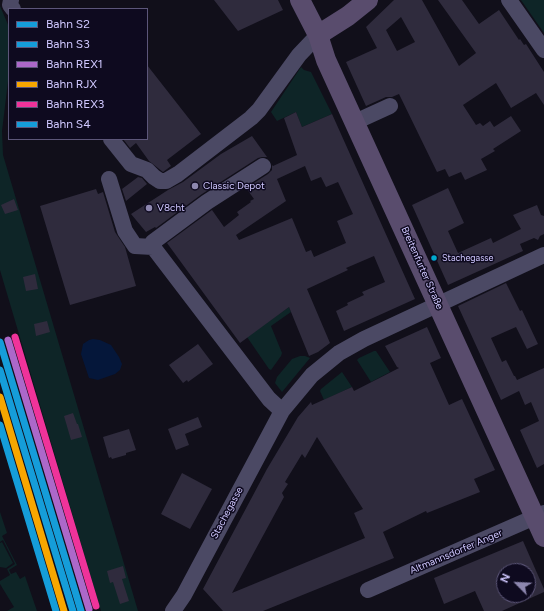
<!DOCTYPE html>
<meta charset="utf-8">
<style>
body{margin:0}
#map{position:relative;width:544px;height:611px;overflow:hidden;background:#110f1a;font-family:Figtree,sans-serif}
canvas{display:block}
.legend{position:absolute;left:8px;top:8px;width:140px;height:132px;box-sizing:border-box;background:#0e0a1f;border:1px solid #5c5679;margin:0;padding:5px 7px;list-style:none;font-size:12px;color:#d0c8ff}
.legend li{display:flex;align-items:center;gap:8px;height:20px}
.legend b{width:20px;border:1px solid #5c5679}
.north{position:absolute;left:496px;top:563px;width:40px;height:40px;box-sizing:border-box;background:#0e0a1f;border:1px solid #5c5679;border-radius:50%;rotate:294deg;font-size:11px;font-weight:700;line-height:16px;text-align:center;color:#d0c8ff}
.north::after{content:'';display:block;margin:auto;width:14px;height:18px;background:#8d87af;clip-path:polygon(50% 0,100% 100%,50% 72%,0 100%)}
</style>
<div id="map">
<canvas width="544" height="611"></canvas>
<ul class="legend">
<li><b style="height:5px;background:#159dd9"></b>Bahn S2</li>
<li><b style="height:5px;background:#159dd9"></b>Bahn S3</li>
<li><b style="height:5px;background:#ac68c9"></b>Bahn REX1</li>
<li><b style="height:5px;background:#f7a600"></b>Bahn RJX</li>
<li><b style="height:5px;background:#ef339a"></b>Bahn REX3</li>
<li><b style="height:5px;background:#159dd9"></b>Bahn S4</li>
</ul>
<div class="north">N</div>
</div>
<script>
const context = document.querySelector('canvas').getContext('2d');
context.lineJoin = 'round';
function paint(path, color) {
  context.fillStyle = color;
  context.fill(path, 'evenodd');
}
function shape(rows) {
  const path = new Path2D();
  for (const r of rows) {
    path.moveTo(r[0], r[1]);
    for (let i = 2; i < r.length; i += 2) path.lineTo(r[i], r[i + 1]);
  }
  return path;
}
function strokePath(path, color, width, dash) {
  context.strokeStyle = color;
  context.lineWidth = width;
  context.lineCap = dash ? 'butt' : 'round';
  context.setLineDash(dash || []);
  context.stroke(path);
}
function drawText(font, color, halo, rows, align = 'center') {
  context.font = font + ' Figtree,sans-serif';
  context.lineWidth = 3;
  context.setLineDash([]);
  context.textBaseline = 'middle';
  context.strokeStyle = halo;
  context.fillStyle = color;
  for (const [text, x, y, turn = 0] of rows) {
    context.save();
    context.translate(x, y);
    context.rotate((+turn || 0) * Math.PI / 180);
    context.textAlign = isNaN(turn) ? turn : align;
    if (halo) context.strokeText(text, 0, 0);
    context.fillText(text, 0, 0);
    context.restore();
  }
}
paint(shape([
 [521,0,544,0,544,33],
 [0,6,9,27,9,73,2,131,3,155,138,611,101,611,0,270],
 [301,67,304,70,311,72,332,114,302,127,296,112,277,121,271,112],
 [289,307,291,312,271,326,282,353,281,356,271,370,269,369,247,337],
 [374,351,376,351,390,372,371,382,357,360,359,358],
 [300,356,305,356,310,358,282,392,275,383,277,377,292,359],
 [342,372,352,387,324,400,320,391,321,389],
 [0,512,7,533,2,536,17,565,9,570,11,574,16,572,20,579,25,576,37,611,7,611,14,607,0,584,0,581,10,575,7,569,15,564,3,540,0,542],
 [2,542,13,563,6,568,0,567,0,543]
]), '#0e2527');
paint(shape([
 [93,339,100,340,111,345,119,357,122,364,120,370,115,374,98,380,89,378,81,354,83,344,89,340]
]), '#05173a');
paint(shape([
 [214,0,278,0,283,10,238,31],
 [394,0,422,0,459,66,476,53,438,0,462,0,479,24,499,10,519,40,520,39,524,45,526,44,544,72,544,105,536,93,511,108,496,83,463,105,476,125,480,123,483,126,490,121,494,127,511,116,521,131,493,149,495,151,481,159,487,170,465,180,461,172,449,177,445,169,437,172,399,94,392,97,386,97,366,106,346,62,377,48,366,27],
 [401,17,415,42,397,51,386,30],
 [147,65,201,134,167,160,171,166,163,172,149,161,136,143,130,148,123,139,147,139],
 [296,112,302,127,332,114,415,299,344,331,336,311,348,305,347,303,364,295,362,292,385,282,374,256,346,268,348,270,307,289,330,343,318,352,309,356,289,307,240,343,167,243,212,210,224,227,239,215,237,212,251,202,250,201,254,199,246,188,268,174,272,170,272,165,273,166,297,155,284,118],
 [305,166,311,181,321,177,326,187,338,182,353,214,337,221,346,243,314,257,311,250,306,252,292,218,239,240,236,235,286,201,277,179],
 [252,136,267,157,262,157,258,158,202,194,156,228,155,227,146,232,131,214,168,190,183,182,221,154],
 [138,177,142,178,147,184,126,201,122,189],
 [448,188,464,223,448,231,458,253,491,238,493,243,521,229,513,215,537,205,541,215,544,216,544,234,540,236,538,240,534,238,520,244,523,251,448,285,412,205],
 [96,189,98,194,103,192,115,232,125,247,136,286,70,305,40,206],
 [14,199,18,210,5,214,1,205],
 [35,274,38,289,26,291,23,277],
 [506,283,520,311,522,310,538,344,527,349,516,327,491,338,502,362,506,360,514,376,515,376,517,380,544,368,544,464,537,468,520,430,539,421,531,402,525,405,519,391,501,400,458,306],
 [47,321,50,332,36,336,34,324],
 [427,327,441,358,430,363,449,405,462,399,495,470,474,479,480,492,427,513,426,511,383,532,394,558,263,611,223,611,203,589,267,469,298,417,311,402,312,405,352,387,354,391,399,368,397,367,385,346],
 [317,437,363,509,354,513,365,538,232,593,284,497,282,493,288,484,285,482,302,454,305,458],
 [198,344,213,364,188,382,187,380,183,383,169,365],
 [73,413,77,424,78,424,82,437,71,440,64,416],
 [198,417,202,427,185,434,189,445,176,450,168,429],
 [129,429,136,450,126,453,126,455,112,459,111,457,109,458,103,437],
 [182,473,212,489,190,529,161,514],
 [523,541,544,589,544,592,502,611,484,611,475,591,444,604,434,578],
 [504,571,528,571,528,595,504,595],
 [123,566,126,578,122,579,129,601,120,604,113,582,110,583,107,571]
]), '#2f2b3d');
strokePath(shape([
 [11,0,10,5,13,9],
 [509,0,544,50],
 [355,122,390,106],
 [111,139,131,164,147,170,154,177,160,181,166,181,178,174,251,118,259,110,299,55,318,35],
 [263,166,207,202,153,242,153,247,269,399,282,411],
 [109,179,125,231,135,246,153,247],
 [368,590,544,513],
 [173,611,184,595,282,411,312,375,339,353,364,339,544,255]
]), '#4b4964', 16);
strokePath(shape([
 [300,0,318,35,326,60,544,537],
 [318,35,348,16,368,0]
]), '#594c6d', 20);
strokePath(shape([
 [0,342,81,611]
]), '#159dd9', 7);
strokePath(shape([
 [0,370,73,611]
]), '#159dd9', 7);
strokePath(shape([
 [8,340,89,609]
]), '#ac68c9', 7);
strokePath(shape([
 [0,397,64,611]
]), '#f7a600', 7);
strokePath(shape([
 [15,337,96,606]
]), '#ef339a', 7);
strokePath(shape([
 [0,425,56,611]
]), '#159dd9', 7);
for (const [x, y, r, color] of [
 [195,186,4,"#8d87af"],
 [149,208,4,"#8d87af"],
 [434,258,3.5,"#00a9ce"]
]) {
  const dot = new Path2D();
  dot.arc(x, y, r, 0, 2 * Math.PI);
  context.fillStyle = color;
  context.fill(dot);
  strokePath(dot, '#0e0a1f', 1.5);
}
drawText('9px', '#d0c8ff', '#0e0a1f', [
 ["Stachegasse",442,258]
], 'left');
drawText('10px', '#d0c8ff', '#0e0a1f', [
 ["Classic Depot",203,186],
 ["V8cht",157,208]
], 'left');
drawText('10px', '#d0c8ff', '#0e0a1f', [
 ["Breitenfurter Straße",422,268,66],
 ["Stachegasse",227,513,-62],
 ["Altmannsdorfer Anger",456,552,-23]
]);
</script>
